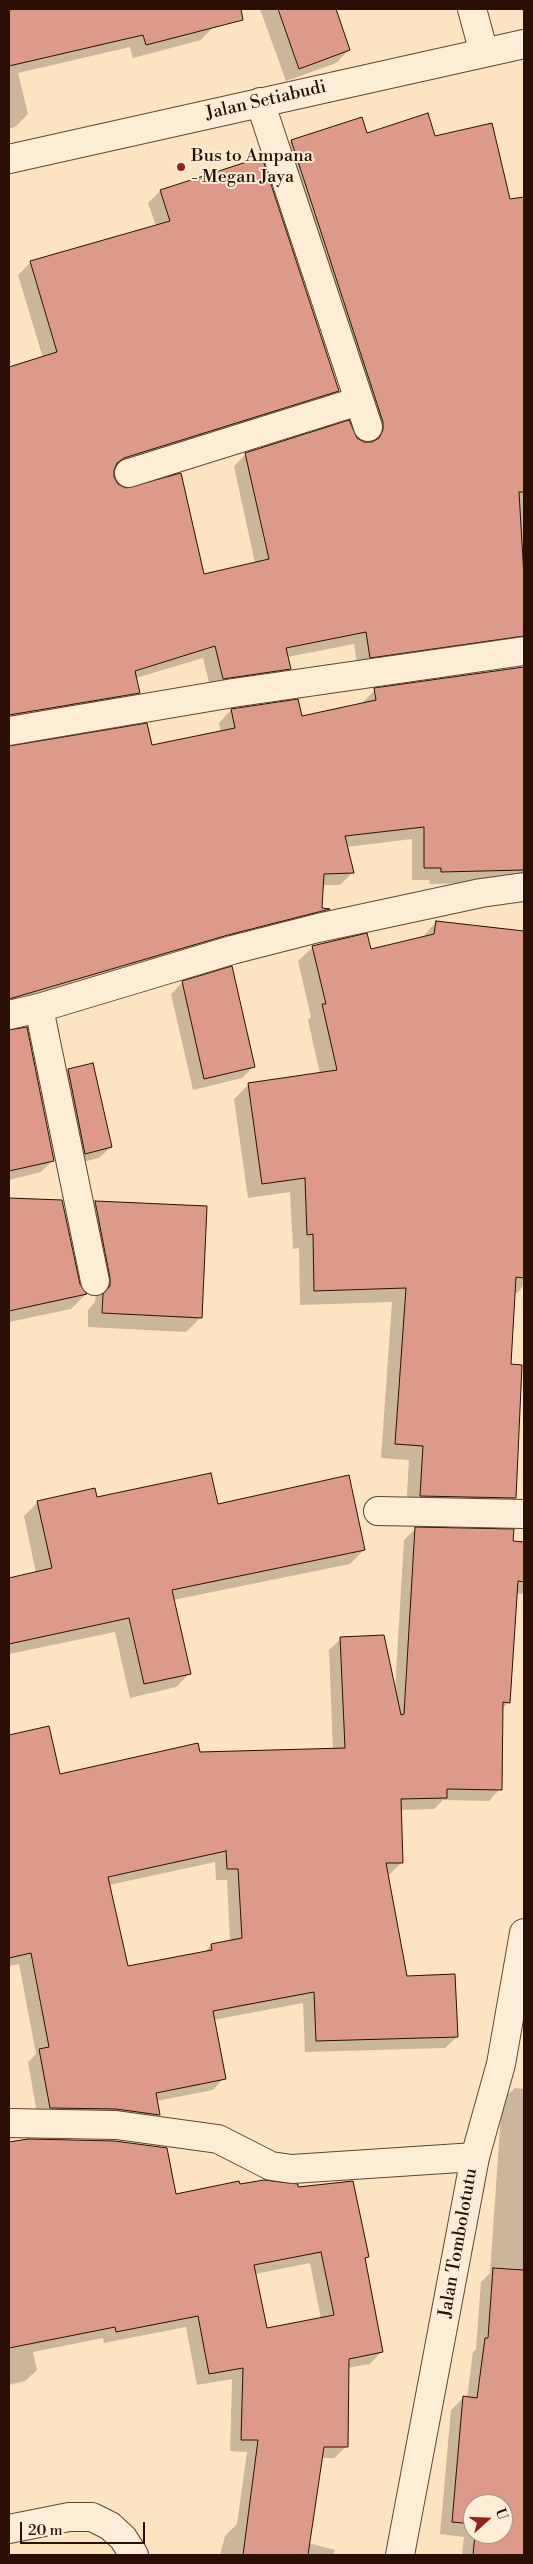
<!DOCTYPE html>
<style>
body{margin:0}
#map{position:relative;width:533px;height:2564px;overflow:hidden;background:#fce4c2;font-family:"Libre Bodoni",serif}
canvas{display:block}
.frame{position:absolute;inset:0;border:10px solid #2a1004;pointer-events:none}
.north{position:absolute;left:463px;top:2494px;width:50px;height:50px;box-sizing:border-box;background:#fdedd7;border:1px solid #a99583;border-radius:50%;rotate:70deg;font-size:14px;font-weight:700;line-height:20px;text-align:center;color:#2a1004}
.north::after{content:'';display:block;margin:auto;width:18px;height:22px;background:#8f2418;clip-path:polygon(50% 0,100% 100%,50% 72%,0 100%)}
.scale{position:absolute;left:20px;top:2522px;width:125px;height:22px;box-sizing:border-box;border:2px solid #2a1004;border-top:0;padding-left:6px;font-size:15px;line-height:18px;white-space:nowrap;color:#2a1004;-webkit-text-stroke:4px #fdedd7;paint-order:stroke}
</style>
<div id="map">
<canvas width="533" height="2564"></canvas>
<div class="frame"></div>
<div class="north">U</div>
<div class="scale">20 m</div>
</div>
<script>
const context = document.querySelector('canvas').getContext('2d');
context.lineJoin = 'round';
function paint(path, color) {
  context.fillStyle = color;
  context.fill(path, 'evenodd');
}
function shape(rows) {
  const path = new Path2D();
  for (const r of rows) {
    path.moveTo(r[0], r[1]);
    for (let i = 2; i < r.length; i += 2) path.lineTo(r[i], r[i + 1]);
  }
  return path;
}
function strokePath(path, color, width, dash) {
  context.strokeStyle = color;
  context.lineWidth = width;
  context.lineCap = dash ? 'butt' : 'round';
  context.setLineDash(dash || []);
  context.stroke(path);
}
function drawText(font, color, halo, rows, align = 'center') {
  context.font = font + ' "Libre Bodoni",serif';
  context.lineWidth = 4;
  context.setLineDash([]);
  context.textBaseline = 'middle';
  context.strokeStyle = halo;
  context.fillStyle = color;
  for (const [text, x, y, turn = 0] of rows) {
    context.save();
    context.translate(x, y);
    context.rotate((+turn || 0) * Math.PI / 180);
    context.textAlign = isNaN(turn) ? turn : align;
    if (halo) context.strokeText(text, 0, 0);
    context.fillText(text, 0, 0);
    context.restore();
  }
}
paint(shape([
 [9,9,209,9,214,26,201,40,133,58,130,47,18,73,28,114,15,127,9,129],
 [260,9,334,9,349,50,336,63,286,81],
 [361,119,366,135,435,137,491,124,524,268,524,646,358,669,354,644,287,657,290,668,277,681,211,690,203,658,136,678,139,692,127,705,9,725,9,369,43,358,18,275,30,263,156,226,148,203,160,191,338,390,326,403,112,469,113,478,117,485,203,576,255,563,234,466,246,454,356,439,364,443,372,443,371,435,279,153,291,141],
 [524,668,524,882,429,884,430,880,412,880,412,839,346,847,352,873,340,885,322,885,321,910,328,910,317,921,9,1007,9,747,151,747,221,732,219,723,231,710,297,701,301,717,363,704,363,702,375,690],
 [436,922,524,932,524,1285,517,1293,514,1292,509,1365,515,1498,500,1512,406,1510,409,1460,381,1458,392,1302,300,1305,299,1248,293,1249,290,1192,248,1198,234,1099,249,1084,320,1074,308,1020,311,1017,298,961,313,947,370,950,421,939],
 [183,982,253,1067,242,1078,193,1090,171,994],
 [9,1031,12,1032,53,1160,41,1172,9,1180],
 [92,1065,111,1147,99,1158,74,1164,57,1082,68,1070],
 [9,1199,61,1201,79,1285,86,1294,71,1309,9,1322],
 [95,1203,206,1207,201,1317,186,1332,88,1327,88,1310,95,1302,96,1293,80,1217],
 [96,1499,217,1506,364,1550,350,1564,173,1600,190,1673,176,1687,130,1698,115,1632,9,1654,9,1579,36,1573,24,1516,38,1502],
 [415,1529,524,1543,524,1594,516,1593,509,1702,502,1709,500,1789,489,1801,443,1800,434,1809,400,1810,402,1862,390,1874,387,1874,406,1977,457,2037,445,2048,305,2052,303,2003,213,2020,224,2078,213,2090,156,2101,159,2115,147,2126,38,2119,28,2062,36,2054,19,1964,9,1966,9,1736,48,1727,59,1775,199,1753,333,1750,329,1650,341,1639,395,1690,404,1540],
 [215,1862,216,1880,227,1880,230,1941,211,1945,204,1953,127,1967,109,1885],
 [515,2088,524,2089,524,2555,462,2555,464,2537,440,2534,451,2410,463,2398,467,2398,473,2352,476,2349,481,2282,490,2273,502,2100],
 [473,2504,503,2504,503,2534,473,2534],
 [28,2140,175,2195,239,2186,297,2188,367,2257,364,2260,381,2352,370,2364,347,2368,346,2447,334,2458,321,2458,308,2543,335,2550,333,2555,220,2555,225,2536,237,2524,247,2452,230,2451,232,2379,197,2385,186,2327,104,2343,103,2338,33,2352,37,2370,25,2381,9,2385,9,2158,20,2216,9,2144],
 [310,2263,321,2319,266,2330,255,2274]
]), '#0003');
const building = shape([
 [9,9,241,9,243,20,146,45,143,35,9,66,9,9],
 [278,9,336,9,350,50,299,69,278,9],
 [428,113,435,136,492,123,510,199,524,197,524,492,519,492,524,577,524,636,370,658,366,632,286,648,291,669,223,679,215,646,135,671,140,693,9,715,9,367,57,352,30,261,170,221,160,190,262,157,339,391,124,458,117,463,114,470,114,477,118,484,126,488,181,473,204,574,269,559,245,453,349,420,357,438,364,442,372,442,379,438,383,430,383,422,291,140,362,117,367,133,428,113],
 [524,667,524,870,441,872,441,868,424,868,424,827,345,836,354,873,324,874,322,908,330,909,228,935,9,999,9,746,147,723,152,745,235,728,231,709,298,699,302,716,376,700,374,688,524,667],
 [436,921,524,931,524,1278,516,1277,511,1364,522,1365,516,1498,420,1496,423,1446,395,1444,406,1288,314,1291,313,1234,307,1235,305,1178,262,1184,248,1083,337,1070,322,1004,326,1004,312,946,367,933,371,949,434,934,436,921],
 [232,966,255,1067,204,1079,182,981,232,966],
 [27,1027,54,1161,9,1171,9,1030,27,1027],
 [93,1063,112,1147,85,1154,68,1069,93,1063],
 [9,1198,62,1200,80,1284,87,1294,9,1311,9,1198],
 [95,1201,207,1206,202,1318,102,1313,103,1294,110,1286,110,1278,95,1201],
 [211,1473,218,1504,349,1475,365,1550,172,1590,191,1674,144,1684,129,1618,9,1644,9,1578,52,1568,37,1501,95,1488,97,1497,211,1473],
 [415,1527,514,1529,513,1541,524,1542,524,1582,518,1581,510,1703,503,1702,502,1790,447,1789,447,1798,401,1799,403,1863,386,1863,407,1976,455,1974,458,2037,316,2041,314,1992,213,2011,226,2079,156,2093,160,2115,116,2109,50,2108,39,2049,49,2047,31,1953,9,1958,9,1735,49,1726,60,1774,198,1743,200,1752,345,1748,340,1637,384,1635,401,1715,404,1714,415,1527],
 [226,1851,227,1869,238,1869,242,1938,211,1944,212,1950,128,1966,108,1877,226,1851],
 [28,2139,115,2141,167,2148,176,2194,239,2181,240,2184,264,2180,298,2184,298,2187,353,2181,369,2257,365,2258,383,2352,349,2359,348,2447,324,2447,308,2555,243,2555,258,2440,241,2440,243,2368,209,2374,198,2316,116,2332,115,2327,9,2348,9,2142,28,2139],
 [321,2252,334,2315,267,2328,254,2265,321,2252],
 [493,2268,524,2270,524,2555,473,2555,475,2534,503,2534,503,2504,473,2504,473,2524,452,2522,463,2396,477,2398,485,2338,488,2338,493,2268]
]);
paint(building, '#dd9989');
strokePath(building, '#2a1004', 1);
const minor = shape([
 [472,9,484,53],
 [260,102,368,427],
 [9,159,524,44],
 [129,473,359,401],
 [9,731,233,693,524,651],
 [39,1008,95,1281],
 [9,1015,39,1008,232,950,318,928,481,893,524,887],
 [378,1511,524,1514],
 [9,2123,116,2125,218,2139,271,2166,292,2169,475,2157],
 [9,2529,69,2517,92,2517,110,2526,123,2538,134,2555]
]);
const tertiary = shape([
 [400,2555,475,2157,501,2064,524,1933]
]);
strokePath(minor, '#5e4534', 30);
strokePath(tertiary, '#5e4534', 30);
strokePath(minor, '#fdedd7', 28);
strokePath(tertiary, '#fdedd7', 28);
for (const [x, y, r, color] of [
 [181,167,5,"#8f2418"]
]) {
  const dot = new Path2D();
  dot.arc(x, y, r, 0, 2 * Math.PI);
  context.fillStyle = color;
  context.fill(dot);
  strokePath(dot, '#fdedd7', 2);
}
drawText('18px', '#2a1004', '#fdedd7', [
 ["Jalan Setiabudi",266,101,-13],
 ["Jalan Tombolotutu",459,2243,-80]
]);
drawText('18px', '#2a1004', '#fdedd7', [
 ["Bus to Ampana",191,157],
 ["- Megan Jaya",191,178]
], 'left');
</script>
